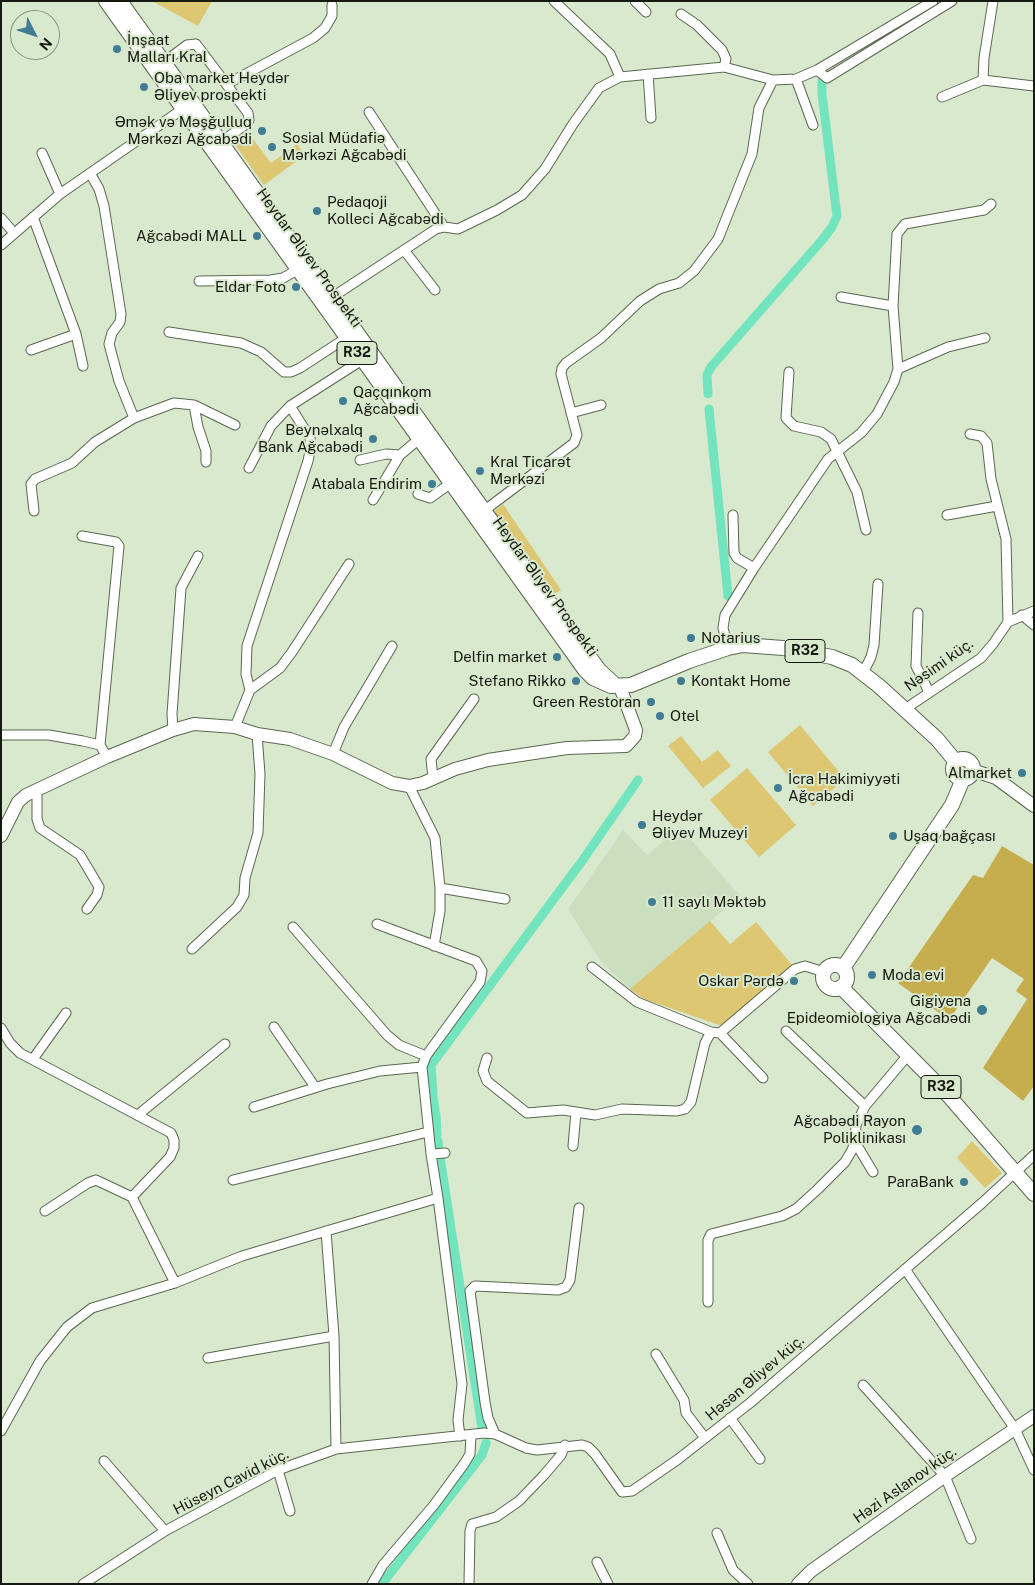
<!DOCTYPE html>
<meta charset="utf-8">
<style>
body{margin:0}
#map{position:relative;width:1035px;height:1585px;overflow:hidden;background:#d9e9ce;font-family:"Public Sans",sans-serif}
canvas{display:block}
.frame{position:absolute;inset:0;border:2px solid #151a11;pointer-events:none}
.north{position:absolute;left:10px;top:10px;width:50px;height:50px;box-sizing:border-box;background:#d9e9ce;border:1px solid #8b9682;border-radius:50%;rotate:131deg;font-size:14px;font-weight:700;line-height:20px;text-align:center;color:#151a11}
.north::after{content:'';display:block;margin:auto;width:18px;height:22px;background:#407d94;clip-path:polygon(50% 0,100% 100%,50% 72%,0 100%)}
</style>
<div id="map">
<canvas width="1035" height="1585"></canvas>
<div class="frame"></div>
<div class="north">N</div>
</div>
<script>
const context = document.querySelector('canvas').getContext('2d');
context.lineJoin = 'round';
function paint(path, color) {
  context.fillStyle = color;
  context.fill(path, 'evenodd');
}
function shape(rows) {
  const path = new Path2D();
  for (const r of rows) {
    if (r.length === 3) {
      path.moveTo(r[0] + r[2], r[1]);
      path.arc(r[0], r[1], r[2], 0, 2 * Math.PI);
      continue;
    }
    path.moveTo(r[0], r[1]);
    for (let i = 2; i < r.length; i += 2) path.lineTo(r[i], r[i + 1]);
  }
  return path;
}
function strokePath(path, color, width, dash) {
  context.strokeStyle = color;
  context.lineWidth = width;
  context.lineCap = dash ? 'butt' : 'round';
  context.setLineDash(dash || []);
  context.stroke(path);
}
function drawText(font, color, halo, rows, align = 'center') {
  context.font = font + ' "Public Sans",sans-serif';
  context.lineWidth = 4;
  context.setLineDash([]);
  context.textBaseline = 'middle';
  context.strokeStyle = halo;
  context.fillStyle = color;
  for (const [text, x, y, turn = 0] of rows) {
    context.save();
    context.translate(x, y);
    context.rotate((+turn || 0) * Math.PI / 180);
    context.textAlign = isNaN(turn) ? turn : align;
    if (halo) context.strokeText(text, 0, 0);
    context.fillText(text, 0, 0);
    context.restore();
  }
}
paint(shape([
 [680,827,740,896,630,989,602,963,568,909,623,830,647,855]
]), '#cbdfbe');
paint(shape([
 [152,1,212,1,198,26],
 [247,131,271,163,297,144,305,155,264,185,233,142],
 [503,504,561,590,553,595,494,512],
 [800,725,845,779,813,806,768,752],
 [681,736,702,762,718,750,731,766,703,788,668,746],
 [747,768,796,825,759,857,710,800],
 [710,921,730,944,756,922,793,966,725,1025,719,1025,644,999,630,989],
 [972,1141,1002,1173,985,1188,957,1158]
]), '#ddc772');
paint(shape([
 [1002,846,1034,865,1034,1086,1023,1101,983,1068,1027,999,1016,991,1024,979,992,958,949,1020,898,983,973,875,983,878]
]), '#c6ae4f');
strokePath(shape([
 [708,394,707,375,711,367,823,239,832,227,837,216,822,94,822,80],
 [709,409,728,596],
 [580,864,638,780],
 [433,1093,431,1065,579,865],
 [433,1097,435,1109],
 [436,1114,437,1135],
 [438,1141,439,1150],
 [440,1157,482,1428],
 [382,1584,482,1455,486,1443]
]), '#72e4be', 9);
const street = shape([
 [554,1,610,54,620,77],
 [635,1,646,12],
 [681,14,697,25,722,50,726,59,724,67],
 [163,63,187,45,196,44,248,113,249,120,246,124,220,143],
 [817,70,827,78,952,1],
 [648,74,651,118],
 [796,79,813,125],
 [983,80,1034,86],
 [227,84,313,38,325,28,332,16,332,5],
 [942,97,983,80,984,58,993,1],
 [369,112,444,227],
 [42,153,60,194],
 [90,173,99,189,104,206,121,314,120,322,112,333,109,344,119,381,134,418],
 [33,217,76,334,83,366],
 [1,218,14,233],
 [1,245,60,194,187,106],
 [404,250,435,290],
 [199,281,271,280,283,278,297,270],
 [841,297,893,306],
 [331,298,436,229,444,227,458,229,497,210,522,195,545,169,573,124,599,88,620,77,724,67,773,80,796,79,817,70,933,1],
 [169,332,241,343,261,352,284,372,291,372,300,368,346,338],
 [31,350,76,334],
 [898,369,948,347,985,338],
 [789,372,786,418,794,426,821,432,831,439,857,492,866,530],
 [194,405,198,427,206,451,206,462],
 [571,413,601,405],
 [970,434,981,436,987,443,991,479,1006,539,1008,622],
 [360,460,386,454,400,455],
 [249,468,271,426,290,406,362,360],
 [418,494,430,498,451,483],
 [373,500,400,455,419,439],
 [485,510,574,443,577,435,561,374,562,368,566,363,601,338,640,301,659,289,679,283,694,271,718,239,752,154,759,108,773,80],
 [34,511,31,484,35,479,72,463,95,442,134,418,174,403,194,405,235,425],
 [733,515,734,553,737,558,754,568],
 [947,515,997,506],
 [82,536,116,542,119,546,100,745],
 [918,613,916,666,929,692],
 [1022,615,1034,625],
 [728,648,723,628,725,615,754,568,828,459,861,433,877,414,894,382,898,369,893,306,897,234,905,224,984,210,991,204],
 [863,673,871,657,874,645,878,584],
 [250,690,246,674,247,646,308,461,311,446,310,438,290,406],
 [905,709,981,658,993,644,1008,622,1034,611],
 [235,727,250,690,280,668,292,652,349,564],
 [173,730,172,714,181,588,198,556],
 [1,735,49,735,83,741,100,745,107,757],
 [333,754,344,727,392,646],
 [433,778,431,759,474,699],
 [409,786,435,838,440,888,440,911,434,946],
 [37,789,37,819,40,828,80,855,99,887,97,895,87,909],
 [440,888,505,899],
 [293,927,387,1035,399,1045,426,1056],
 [192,949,237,907,244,895,245,878,258,833,260,774,257,734],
 [592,967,637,1002,711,1032,720,1033,795,969,805,966,824,972],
 [274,1027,315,1087],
 [1,1028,10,1043,20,1053,171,1133,174,1140,174,1148,170,1157,132,1197,175,1283],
 [786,1031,865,1106],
 [720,1033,763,1078],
 [487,1058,483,1071,487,1081,527,1113,563,1110,595,1115,622,1109,677,1111,685,1109,691,1102,705,1043,711,1032],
 [33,1059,66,1013],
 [254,1107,327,1084,380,1071,422,1067],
 [139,1114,225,1044],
 [855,1142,873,1172],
 [573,1146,576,1112],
 [431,1154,445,1153],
 [233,1180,428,1132],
 [438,1198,462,1384,458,1420,460,1436],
 [45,1211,88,1183,96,1180,132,1197],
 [326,1231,334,1336,336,1449],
 [905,1269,1015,1429,1034,1470],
 [708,1302,708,1240,711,1234,782,1216,796,1209,818,1189,845,1162,852,1150,855,1142,856,1125,865,1106,908,1055],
 [656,1354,684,1400,686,1413,705,1438],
 [208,1358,334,1336],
 [863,1385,945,1476,971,1539],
 [730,1418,760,1459],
 [1,1431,40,1361,67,1327,92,1308,175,1283,242,1256,438,1198,431,1154,422,1067,426,1056,480,982,482,971,476,961,377,924],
 [495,1434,488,1418,485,1402,470,1291,475,1286,558,1290,566,1287,570,1280,579,1208],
 [104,1461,165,1531],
 [278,1470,290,1511],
 [717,1533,733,1570,748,1584],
 [597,1562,608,1584],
 [83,1584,165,1531,278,1470,336,1449,484,1433,495,1434,526,1448,537,1450,582,1445,588,1447,595,1454,622,1492,632,1491,677,1460,750,1403,982,1203,1034,1155],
 [372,1584,383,1565,434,1505,464,1464,470,1454,471,1435],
 [469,1584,470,1531,472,1524,496,1517,519,1501,544,1475,561,1455,565,1445]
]);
const secondary = shape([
 [972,770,996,778,1034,806],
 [1,836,18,802,26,795,107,757,173,730,194,724,235,727,257,734,290,739,333,754,392,783,409,786,423,783,455,769,488,760,567,748,626,746,635,736,636,730,620,687],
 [798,1584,811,1571,945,1476,1034,1416]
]);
const primary = shape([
 [106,1,585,670,593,678,611,686,631,685,689,661,728,648,743,645,783,648,832,657,852,665,879,686,937,739,956,762],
 [120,1,550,603,599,670,613,683],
 [963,769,10],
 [835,977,12],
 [843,968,952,805,963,779],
 [841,987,948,1095,1034,1194]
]);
strokePath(street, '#5a6750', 11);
strokePath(secondary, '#5a6750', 14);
strokePath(primary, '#5a6750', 16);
strokePath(street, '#fff', 9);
strokePath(secondary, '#fff', 12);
strokePath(primary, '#fff', 14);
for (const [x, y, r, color] of [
 [117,49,5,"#407d94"],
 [144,87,5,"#407d94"],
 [262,131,5,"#407d94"],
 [272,147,5,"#407d94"],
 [317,211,5,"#407d94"],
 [257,236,5,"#407d94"],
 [296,287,5,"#407d94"],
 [343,401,5,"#407d94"],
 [373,439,5,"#407d94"],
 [480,471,5,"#407d94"],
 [432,484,5,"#407d94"],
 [691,638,5,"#407d94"],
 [557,657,5,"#407d94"],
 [576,681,5,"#407d94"],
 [681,681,5,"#407d94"],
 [651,702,5,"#407d94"],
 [660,716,5,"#407d94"],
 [1022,773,5,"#407d94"],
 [778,788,5,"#407d94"],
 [642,825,5,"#407d94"],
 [893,836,5,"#407d94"],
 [652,902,5,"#407d94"],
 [872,975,5,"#407d94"],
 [794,981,5,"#407d94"],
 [982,1010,6,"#407d94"],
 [917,1130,6,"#407d94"],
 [964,1182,5,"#407d94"]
]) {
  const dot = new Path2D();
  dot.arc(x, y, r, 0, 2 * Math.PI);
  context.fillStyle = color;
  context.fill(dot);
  strokePath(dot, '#d9e9ce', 2);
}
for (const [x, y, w] of [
 [357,353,40],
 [805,651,40],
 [941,1087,40]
]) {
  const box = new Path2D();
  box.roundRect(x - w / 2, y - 11.5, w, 23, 4);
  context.fillStyle = '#d9e9ce';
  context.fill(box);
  strokePath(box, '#151a11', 1);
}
drawText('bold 14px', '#151a11', null, [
 ["R32",357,353],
 ["R32",805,651],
 ["R32",941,1087]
]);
drawText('15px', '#151a11', '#d9e9ce', [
 ["İnşaat",127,40],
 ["Malları Kral",127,57],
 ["Oba market Heydər",154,78],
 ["Əliyev prospekti",154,95],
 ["Əmək və Məşğulluq",252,122,"right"],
 ["Mərkəzi Ağcabədi",252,139,"right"],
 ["Sosial Müdafiə",282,138],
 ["Mərkəzi Ağcabədi",282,155],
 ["Pedaqoji",327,202],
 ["Kolleci Ağcabədi",327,219],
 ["Ağcabədi MALL",247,236,"right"],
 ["Eldar Foto",286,287,"right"],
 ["Qaçqınkom",353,392],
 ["Ağcabədi",353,409],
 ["Beynəlxalq",363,430,"right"],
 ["Bank Ağcabədi",363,447,"right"],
 ["Kral Ticarət",490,462],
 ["Mərkəzi",490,479],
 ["Atabala Endirim",422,484,"right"],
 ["Notarius",701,638],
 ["Delfin market",547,657,"right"],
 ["Stefano Rikko",566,681,"right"],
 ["Kontakt Home",691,681],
 ["Green Restoran",641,702,"right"],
 ["Otel",670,716],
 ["Almarket",1012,773,"right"],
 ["İcra Hakimiyyəti",788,779],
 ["Ağcabədi",788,796],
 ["Heydər",652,816],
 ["Əliyev Muzeyi",652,833],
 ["Uşaq bağçası",903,836],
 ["11 saylı Məktəb",662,902],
 ["Moda evi",882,975],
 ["Oskar Pərdə",784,981,"right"],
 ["Gigiyena",971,1001,"right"],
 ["Epideomiologiya Ağcabədi",971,1018,"right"],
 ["Ağcabədi Rayon",906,1121,"right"],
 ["Poliklinikası",906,1138,"right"],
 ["ParaBank",954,1182,"right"]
], 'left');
drawText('15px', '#151a11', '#d9e9ce', [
 ["Heydar Əliyev Prospekti",309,258,54],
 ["Heydar Əliyev Prospekti",545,587,54],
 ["Nəsimi küç.",939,665,-35],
 ["Həsən Əliyev küç.",755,1378,-40],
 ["Hüseyn Cavid küç.",231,1482,-27],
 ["Həzi Aslanov küç.",905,1485,-35]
]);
</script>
